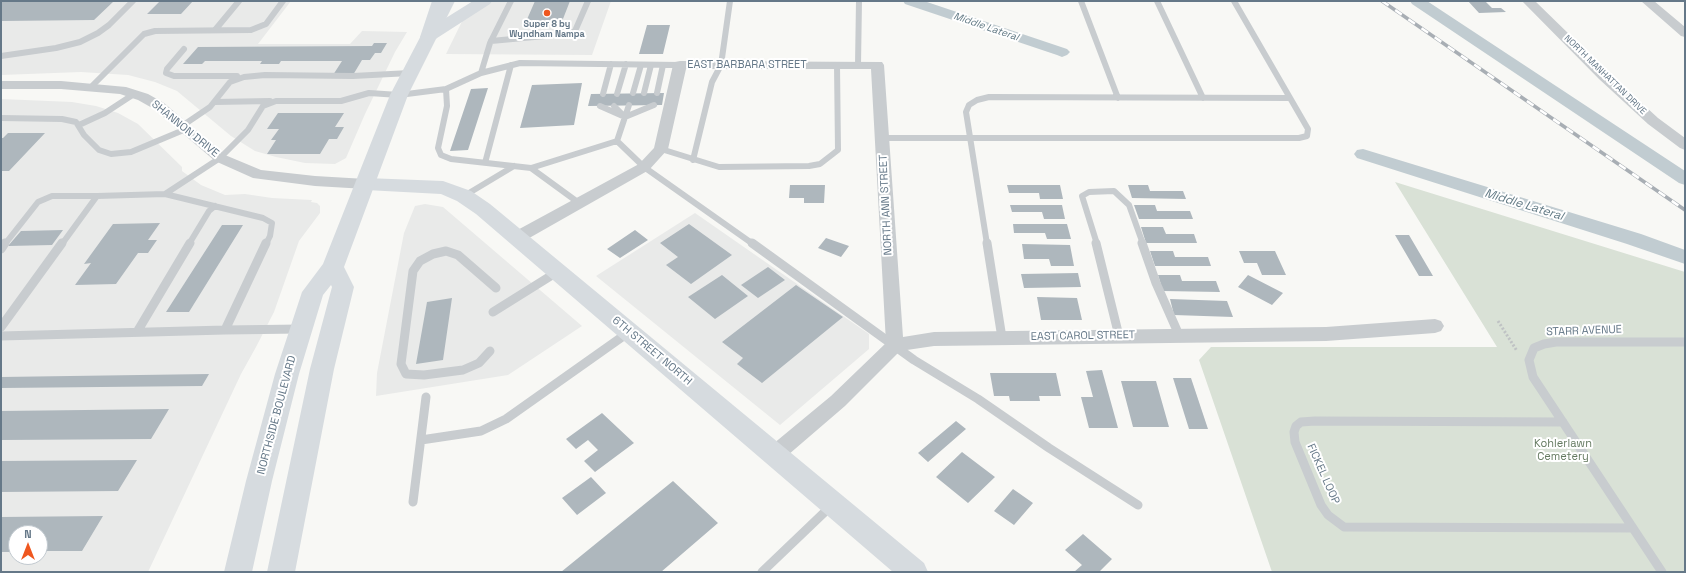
<!DOCTYPE html>
<style>
body{margin:0}
#map{position:relative;width:1686px;height:573px;overflow:hidden;background:#f8f8f5;font-family:"Space Grotesk",sans-serif}
canvas{display:block}
.frame{position:absolute;inset:0;border:2px solid #657888;pointer-events:none}
.north{position:absolute;left:8px;top:525px;width:40px;height:40px;box-sizing:border-box;background:#fff;border:1px solid #c1c9cf;border-radius:50%;rotate:0deg;font-size:11px;font-weight:700;line-height:16px;text-align:center;color:#657888}
.north::after{content:'';display:block;margin:auto;width:14px;height:18px;background:#ef571f;clip-path:polygon(50% 0,100% 100%,50% 72%,0 100%)}
</style>
<div id="map">
<canvas width="1686" height="573"></canvas>
<div class="frame"></div>
<div class="north">N</div>
</div>
<script>
const context = document.querySelector('canvas').getContext('2d');
context.lineJoin = 'round';
function paint(path, color) {
  context.fillStyle = color;
  context.fill(path, 'evenodd');
}
function shape(rows) {
  const path = new Path2D();
  for (const r of rows) {
    path.moveTo(r[0], r[1]);
    for (let i = 2; i < r.length; i += 2) path.lineTo(r[i], r[i + 1]);
  }
  return path;
}
function strokePath(path, color, width, dash) {
  context.strokeStyle = color;
  context.lineWidth = width;
  context.lineCap = dash ? 'butt' : 'round';
  context.setLineDash(dash || []);
  context.stroke(path);
}
function drawText(font, color, halo, rows, align = 'center') {
  context.font = font + ' "Space Grotesk",sans-serif';
  context.lineWidth = 4;
  context.setLineDash([]);
  context.textBaseline = 'middle';
  context.strokeStyle = halo;
  context.fillStyle = color;
  for (const [text, x, y, turn = 0] of rows) {
    context.save();
    context.translate(x, y);
    context.rotate((+turn || 0) * Math.PI / 180);
    context.textAlign = isNaN(turn) ? turn : align;
    if (halo) context.strokeText(text, 0, 0);
    context.fillText(text, 0, 0);
    context.restore();
  }
}
paint(shape([
 [1,1,291,1,258,44,350,44,362,31,407,32,395,52,365,114,346,158,335,164,305,163,276,157,255,151,231,136,177,91,155,82,128,75,81,72,1,75],
 [472,1,611,1,592,55,446,54],
 [1,99,72,102,96,106,118,113,138,124,182,167,182,171,201,185,225,195,245,194,272,198,312,200,311,202,317,203,320,206,320,213,299,241,274,312,256,347,241,374,148,572,1,572],
 [16,533,40,533,40,557,16,557],
 [425,204,443,207,582,326,508,375,376,396,377,373,404,233,415,206],
 [695,213,869,334,869,349,780,425,596,276]
]), '#e9eae9');
paint(shape([
 [1395,182,1685,272,1685,572,1272,572,1199,360,1211,347,1497,347]
]), '#d9e1d6');
paint(shape([
 [903,1,924,1,1067,49,1070,52,1067,55,1062,57,1057,55,905,4,903,1],
 [1410,1,1427,1,1685,171,1685,185,1679,183,1412,4,1410,1],
 [1363,149,1641,234,1685,250,1685,264,1627,244,1357,158,1354,154,1357,150,1363,149]
]), '#c1ccd1');
paint(shape([
 [1,1,114,1,94,20,1,21],
 [160,1,193,1,181,14,147,14],
 [535,1,570,1,561,24,525,24],
 [1468,1,1485,1,1492,8,1501,8,1506,12,1479,13],
 [647,25,670,25,663,54,639,54],
 [374,43,387,43,381,53,375,53,370,60,362,60,353,75,333,75,342,61,281,61,279,64,260,64,262,61,205,61,202,64,183,64,198,47,372,46],
 [582,83,574,125,520,128,532,85],
 [488,88,468,150,450,151,471,89],
 [664,93,662,105,588,106,591,94],
 [278,113,344,113,335,127,344,127,337,139,329,139,320,154,267,154,276,140,271,140,279,129,267,129],
 [8,133,45,133,9,171,1,171,1,138,3,138],
 [790,185,825,185,824,203,804,203,804,198,789,198],
 [1007,185,1060,185,1063,199,1040,199,1039,193,1009,193],
 [1128,185,1148,185,1150,191,1183,191,1186,199,1132,198],
 [1010,205,1062,205,1065,219,1044,219,1042,212,1012,212],
 [1134,205,1155,205,1157,211,1190,211,1193,219,1139,219],
 [160,223,148,240,157,240,148,253,138,253,116,284,75,285,91,263,84,264,113,224],
 [689,224,732,255,691,284,666,265,678,257,660,243],
 [1013,224,1067,224,1071,239,1047,239,1045,233,1014,233],
 [222,225,243,225,189,312,166,312],
 [1141,227,1163,227,1166,234,1194,234,1197,243,1146,243],
 [63,230,52,245,8,246,21,231],
 [635,230,648,240,620,258,607,249],
 [1395,235,1409,235,1433,276,1419,276],
 [826,238,849,246,841,257,818,248],
 [1022,244,1070,245,1074,266,1051,266,1049,259,1024,259],
 [1150,251,1173,251,1175,257,1208,257,1211,266,1155,266],
 [1239,251,1275,251,1286,275,1262,275,1257,263,1244,263],
 [768,267,785,280,758,298,741,285],
 [1078,273,1081,287,1024,288,1021,274],
 [722,275,748,296,715,319,688,297],
 [1158,275,1180,275,1182,281,1216,281,1220,292,1163,291],
 [1248,275,1283,293,1272,305,1238,287],
 [796,285,843,317,762,383,737,364,743,358,722,342],
 [1037,297,1077,298,1082,320,1041,320],
 [452,298,443,360,416,364,427,302],
 [1170,299,1227,301,1233,317,1174,315],
 [1102,370,1118,428,1089,428,1081,397,1093,397,1086,371],
 [990,373,1056,373,1061,396,1039,396,1040,401,1010,401,1009,396,994,396],
 [209,374,202,386,1,388,1,377],
 [1173,378,1191,378,1208,429,1189,429],
 [1121,381,1156,381,1169,427,1133,427],
 [169,409,151,439,1,440,1,411],
 [602,413,634,443,595,472,584,461,598,450,588,440,576,449,566,439],
 [956,421,966,429,928,462,918,453],
 [962,452,995,477,968,503,936,477],
 [137,460,118,491,1,492,1,461],
 [591,477,606,493,577,515,562,498],
 [673,481,718,523,661,572,561,572],
 [1013,489,1033,503,1014,525,994,511],
 [103,516,82,551,40,551,40,533,16,533,16,552,1,552,1,517],
 [1083,534,1112,559,1099,572,1074,572,1082,565,1065,550]
]), '#aeb7bd');
strokePath(shape([
 [1498,321,1517,351]
]), '#bfc2c4', 3, [2, 2]);
strokePath(shape([
 [1081,1,1118,98],
 [1157,1,1203,98],
 [215,30,239,1],
 [491,41,567,34,575,31,588,1],
 [184,49,167,69,166,73,174,76,237,76],
 [1,56,56,48,80,42,98,33,109,25,133,1],
 [858,65,859,1],
 [481,73,490,43,511,1],
 [91,87,144,34,155,31,251,30,266,24,283,1],
 [446,89,447,106,438,148,441,155,451,159,531,168,579,203],
 [633,93,641,65],
 [644,93,651,65],
 [657,93,663,65],
 [603,94,611,64],
 [617,94,626,64],
 [215,102,270,101],
 [629,105,617,141,644,167,753,244],
 [600,106,625,117,614,106],
 [625,117,654,105],
 [1,118,62,119,76,122,84,135,99,150,111,154,131,152,186,129],
 [79,125,105,113,134,94],
 [182,126,210,107,230,82,244,77,265,75,353,76,410,73],
 [882,138,1299,138,1307,136,1308,129,1234,1],
 [661,149,719,167,809,166,820,164,838,150,837,65],
 [693,160,712,82,721,65,730,1],
 [485,163,511,65],
 [531,168,617,141],
 [464,196,514,166],
 [5,244,38,202,52,196,97,196],
 [62,244,97,196,165,194],
 [189,244,209,211,215,206],
 [266,244,270,236,272,223,263,218,165,194,220,158,248,130,263,106,276,101,341,101,369,93,399,95,446,89,481,73,520,63,680,65],
 [987,244,966,112,969,105,977,100,989,97,1290,98],
 [1097,244,1082,196,1089,192,1114,191,1129,205,1143,244]
]), '#c8cccf', 6);
strokePath(shape([
 [266,243,225,330,300,329],
 [752,243,914,360,978,399,1049,448,1138,505],
 [987,243,1002,338],
 [1096,243,1119,336],
 [1142,243,1156,283,1179,335],
 [1,249,5,243],
 [493,312,557,272],
 [1,327,62,243],
 [137,332,190,243],
 [1,336,225,330],
 [490,351,479,363,463,370,424,375,406,374,401,364,413,271,420,261,433,254,446,251,458,255,496,288],
 [1563,422,1315,421,1301,422,1296,426,1294,432,1295,442,1321,505,1328,515,1344,527,1633,528],
 [421,440,481,431,506,419,629,332],
 [413,502,426,397],
 [762,572,831,506],
 [1662,572,1533,377,1529,360,1534,348,1544,344,1556,342,1685,342]
]), '#c8cccf', 9);
paint(shape([
 [1522,1,1535,1,1609,73,1658,118,1685,138,1685,150,1680,148,1648,124,1599,79,1522,1],
 [1641,1,1654,1,1685,27,1685,37,1681,36,1641,1],
 [680,61,882,62,884,65,903,337,934,332,1326,327,1435,319,1441,321,1444,326,1441,331,1435,333,1326,341,934,346,900,351,845,406,781,461,774,464,767,461,764,455,767,449,831,396,886,343,871,69,686,69,668,149,649,170,524,241,518,243,512,241,510,237,512,233,639,164,654,148,673,65,675,62,680,61],
 [1,81,61,81,126,87,148,94,164,103,225,155,261,170,315,176,366,179,371,180,374,184,371,188,366,189,315,186,253,178,215,161,154,109,138,100,120,94,61,89,1,89,1,81]
]), '#c8cccf');
paint(shape([
 [366,178,443,181,471,191,490,204,924,563,928,572,893,572,476,214,457,201,441,194,366,190,359,189,356,184,359,179,366,178]
]), '#d6dbdf');
paint(shape([
 [439,1,455,1,408,95,344,267,354,287,334,369,295,572,267,572,310,369,332,287,331,285,323,295,299,374,272,481,252,572,224,572,246,481,275,374,302,292,323,264,390,95,439,1]
]), '#d6dbdf');
paint(shape([
 [432,1,448,1,441,21,473,1,492,1,490,4,434,40,428,42,422,40,420,37,432,1]
]), '#d6dbdf');
const rail = shape([
 [1382,1,1685,210]
]);
strokePath(rail, '#a8aeb4', 3.5);
strokePath(rail, '#fff', 2.5, [8]);
for (const [x, y, r, color] of [
 [547,13,4,"#ef571f"]
]) {
  const dot = new Path2D();
  dot.arc(x, y, r, 0, 2 * Math.PI);
  context.fillStyle = color;
  context.fill(dot);
  strokePath(dot, '#fff', 1.5);
}
drawText('bold 9px', '#657888', '#fff', [
 ["Super 8 by",547,25],
 ["Wyndham Nampa",547,35]
]);
drawText('9px', '#657888', '#fff', [
 ["NORTH MANHATTAN DRIVE",1605,75,44]
]);
drawText('italic 10px', '#617984', '#fff', [
 ["Middle Lateral",986,27,19]
]);
drawText('11px', '#657888', '#fff', [
 ["EAST BARBARA STREET",747,65],
 ["SHANNON DRIVE",185,129,39],
 ["NORTH ANN STREET",886,205,-93],
 ["STARR AVENUE",1584,331,-2],
 ["EAST CAROL STREET",1083,336,-1],
 ["6TH STREET NORTH",652,351,40],
 ["NORTHSIDE BOULEVARD",277,415,-75],
 ["FICKEL LOOP",1323,474,66]
]);
drawText('11px', '#657a61', '#fff', [
 ["Kohlerlawn",1563,444],
 ["Cemetery",1563,457]
]);
drawText('italic 12px', '#617984', '#fff', [
 ["Middle Lateral",1524,205,17]
]);
</script>
